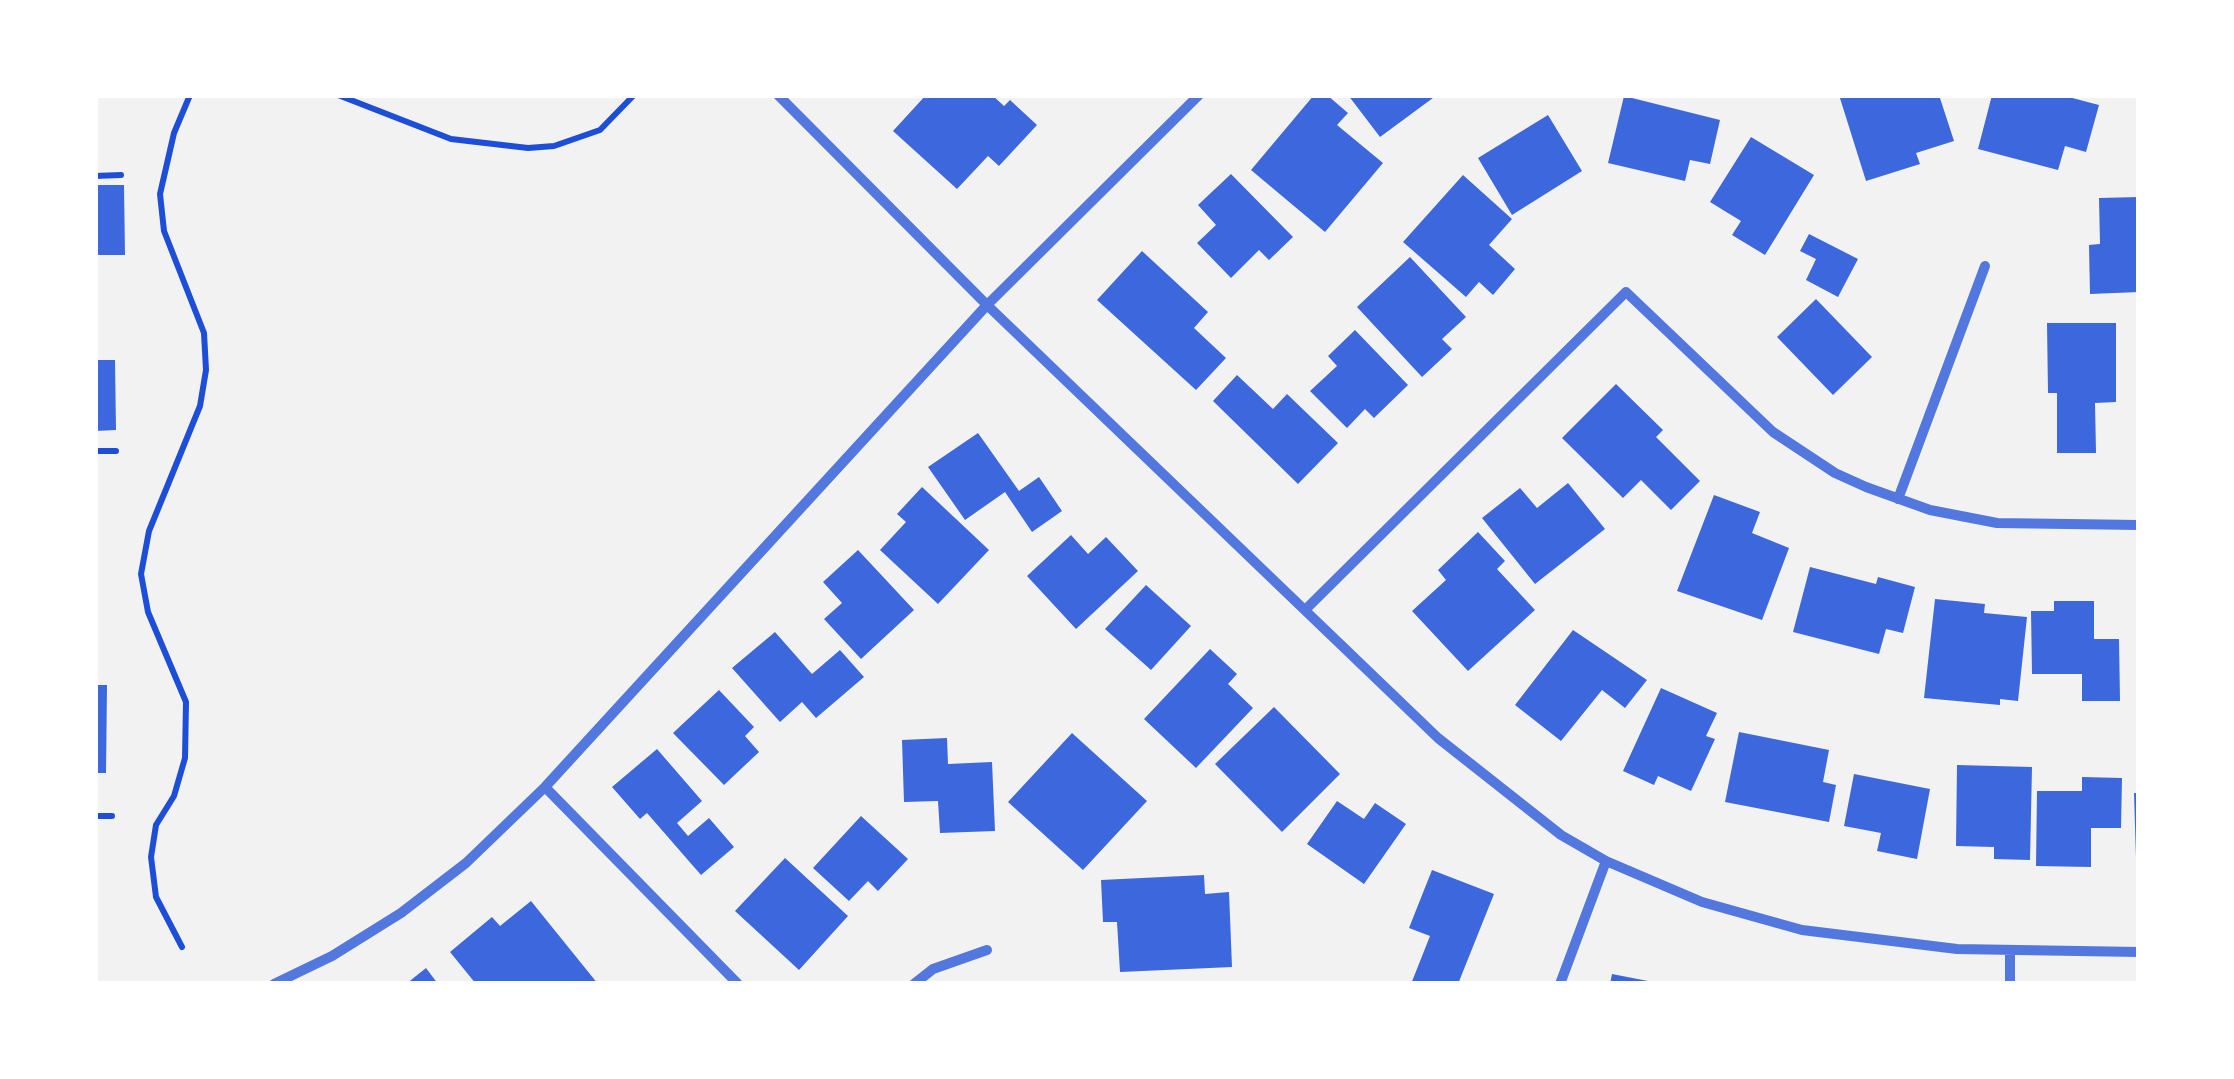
<!DOCTYPE html>
<style>
body{margin:0}
#map{position:relative;width:2234px;height:1079px;overflow:hidden;background:#f2f2f2;font-family:"IBM Plex Serif",serif}
canvas{display:block}
.frame{position:absolute;inset:0;border:98px solid #fff;pointer-events:none}
</style>
<div id="map">
<canvas width="2234" height="1079"></canvas>
<div class="frame"></div>
</div>
<script>
const context = document.querySelector('canvas').getContext('2d');
context.lineJoin = 'round';
function paint(path, color) {
  context.fillStyle = color;
  context.fill(path, 'evenodd');
}
function shape(rows) {
  const path = new Path2D();
  for (const r of rows) {
    path.moveTo(r[0], r[1]);
    for (let i = 2; i < r.length; i += 2) path.lineTo(r[i], r[i + 1]);
  }
  return path;
}
function strokePath(path, color, width, dash) {
  context.strokeStyle = color;
  context.lineWidth = width;
  context.lineCap = dash ? 'butt' : 'round';
  context.setLineDash(dash || []);
  context.stroke(path);
}
paint(shape([
 [926,95,992,95,1004,106,1010,100,1037,125,999,166,988,156,957,189,893,131],
 [1314,95,1327,95,1348,113,1337,125,1383,163,1325,232,1251,170],
 [1348,95,1437,95,1380,137],
 [1839,95,1939,95,1954,141,1916,153,1920,164,1866,181],
 [1992,95,2061,95,2099,105,2086,152,2065,146,2058,170,1978,149],
 [1624,96,1720,120,1710,164,1690,160,1685,181,1608,163],
 [1548,115,1582,171,1512,215,1478,158],
 [1751,137,1814,175,1765,255,1732,235,1741,221,1710,202],
 [1231,174,1293,237,1269,260,1259,250,1231,278,1197,243,1216,225,1198,205],
 [1463,175,1512,219,1489,245,1515,269,1493,295,1479,282,1466,297,1403,242],
 [95,185,124,185,125,255,95,255],
 [2139,197,2139,292,2090,294,2089,245,2100,244,2099,198],
 [1809,234,1858,259,1838,297,1806,280,1816,259,1800,251],
 [1142,251,1208,312,1194,328,1226,358,1196,390,1097,300],
 [1410,257,1466,317,1442,339,1452,349,1422,377,1357,307],
 [1816,299,1872,357,1833,395,1777,337],
 [2047,323,2116,323,2116,402,2095,403,2096,453,2057,453,2057,393,2048,393],
 [1355,330,1408,385,1374,418,1365,409,1347,428,1310,391,1337,366,1328,356],
 [95,360,115,360,116,430,95,431],
 [1237,375,1273,409,1287,394,1338,443,1298,484,1213,401],
 [1616,384,1663,430,1656,437,1700,481,1671,510,1641,480,1623,498,1562,438],
 [978,433,1019,491,1039,477,1062,511,1032,532,1005,492,965,520,928,467],
 [1568,483,1605,529,1535,584,1482,518,1520,488,1537,508],
 [922,487,989,550,938,604,880,550,906,522,897,514],
 [1714,495,1760,512,1752,533,1789,548,1762,620,1677,591],
 [1478,532,1505,561,1497,569,1535,610,1468,671,1412,611,1446,580,1438,570],
 [1071,535,1088,554,1106,537,1138,571,1076,629,1027,576],
 [858,550,914,610,861,659,824,619,842,603,823,582],
 [1810,567,1876,584,1878,577,1915,587,1903,633,1886,629,1879,654,1793,632],
 [1146,585,1191,626,1151,670,1105,629],
 [1935,599,1985,604,1984,613,2027,617,2018,701,2000,699,2000,705,1924,698],
 [2054,601,2094,601,2094,639,2119,639,2120,701,2082,701,2082,674,2032,674,2031,611,2054,611],
 [1573,630,1647,680,1625,708,1602,690,1561,741,1515,705],
 [775,632,812,674,840,650,864,677,816,718,802,702,780,722,732,668],
 [1210,649,1237,674,1228,684,1253,708,1196,768,1144,719],
 [95,685,107,685,106,773,95,773],
 [1661,688,1717,713,1706,736,1715,739,1691,791,1658,776,1654,785,1623,771],
 [719,690,754,727,745,736,759,752,724,785,673,733],
 [1274,707,1340,774,1282,832,1215,764],
 [1739,732,1829,750,1823,782,1836,785,1829,822,1725,802],
 [1072,733,1147,801,1083,870,1008,802],
 [947,738,948,764,992,762,995,831,940,833,938,801,904,802,902,740],
 [657,749,702,801,677,823,688,836,709,818,734,847,701,875,647,813,640,819,612,787],
 [1957,765,2032,767,2030,860,1994,859,1994,847,1956,846],
 [1854,774,1930,789,1917,859,1877,851,1881,833,1844,826],
 [2082,777,2122,778,2121,828,2091,828,2091,867,2036,866,2037,791,2082,791],
 [2134,793,2139,793,2139,858,2136,858],
 [1337,801,1364,819,1375,803,1406,824,1364,884,1307,844],
 [861,816,908,859,878,891,868,881,849,901,813,868],
 [785,858,848,916,799,970,735,911],
 [1432,870,1494,894,1458,984,1411,984,1430,936,1409,928],
 [1204,875,1205,894,1229,892,1232,967,1120,972,1117,922,1103,922,1101,880],
 [531,901,598,984,476,984,450,952,492,917,500,926],
 [426,968,438,984,406,984],
 [1612,974,1653,982,1653,984,1610,984]
]), '#3d67dc');
strokePath(shape([
 [338,95,451,139,528,148,554,146,600,130,634,95],
 [95,176,121,175],
 [95,451,116,451],
 [95,518,95,538],
 [95,816,112,816],
 [182,947,156,897,151,857,156,825,174,796,185,758,186,702,148,612,141,574,149,531,200,406,206,370,204,333,164,231,160,194,174,133,190,95]
]), '#1d4ed8', 6);
strokePath(shape([
 [778,95,987,305,1438,738,1561,835,1606,861,1702,902,1802,930,1957,949,2139,952],
 [1898,499,1985,266],
 [1306,609,1626,292,1773,432,1835,473,1866,487,1930,510,1997,523,2139,525],
 [545,787,738,984],
 [2010,952,2010,984],
 [274,984,332,956,401,913,466,863,545,787,987,305,1199,95],
 [914,984,933,969,987,950],
 [1560,984,1606,861]
]), '#5277de', 10);
</script>
